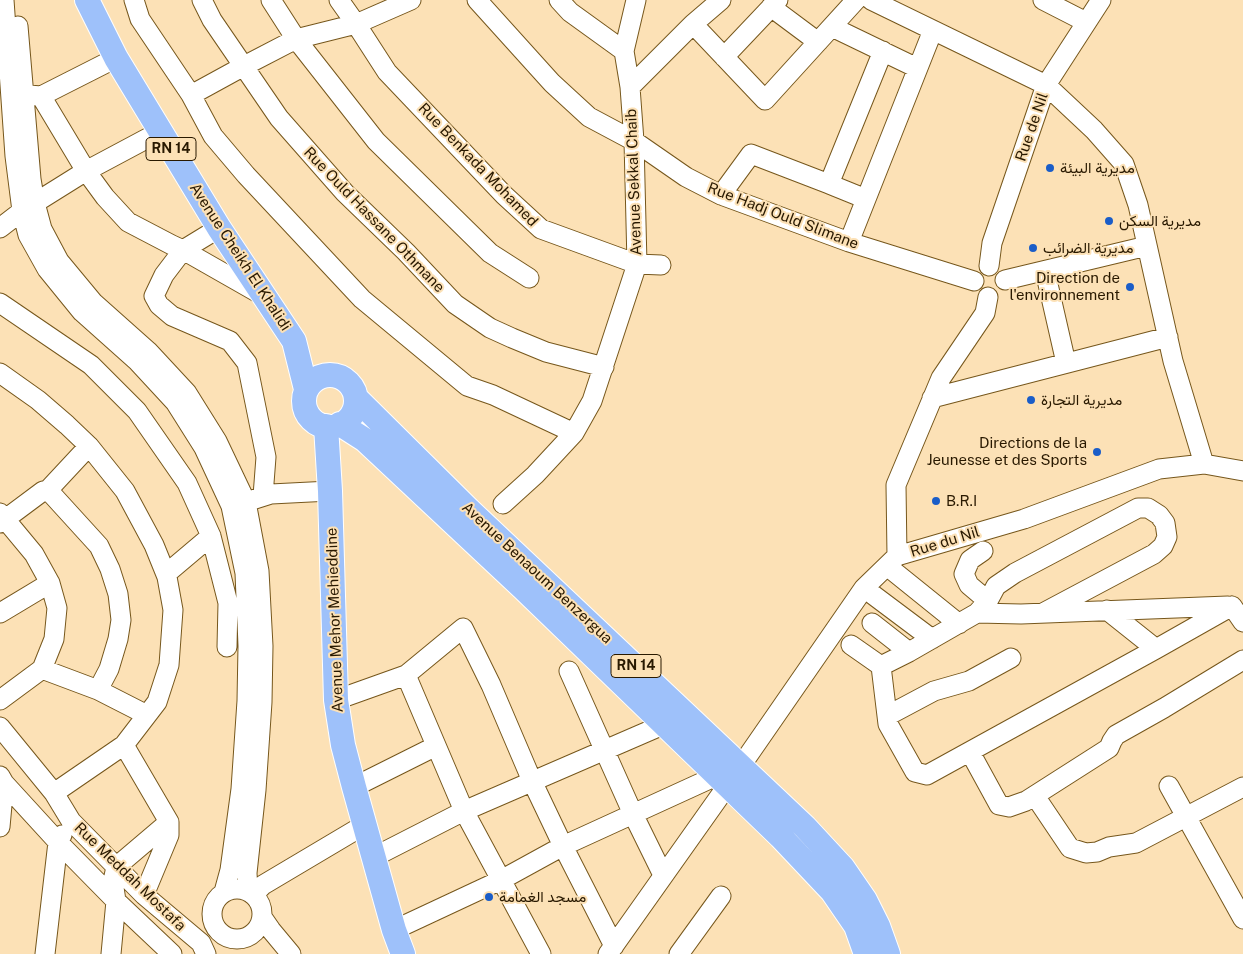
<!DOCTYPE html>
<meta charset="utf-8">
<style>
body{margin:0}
canvas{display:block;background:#fce1b6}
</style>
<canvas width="1243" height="954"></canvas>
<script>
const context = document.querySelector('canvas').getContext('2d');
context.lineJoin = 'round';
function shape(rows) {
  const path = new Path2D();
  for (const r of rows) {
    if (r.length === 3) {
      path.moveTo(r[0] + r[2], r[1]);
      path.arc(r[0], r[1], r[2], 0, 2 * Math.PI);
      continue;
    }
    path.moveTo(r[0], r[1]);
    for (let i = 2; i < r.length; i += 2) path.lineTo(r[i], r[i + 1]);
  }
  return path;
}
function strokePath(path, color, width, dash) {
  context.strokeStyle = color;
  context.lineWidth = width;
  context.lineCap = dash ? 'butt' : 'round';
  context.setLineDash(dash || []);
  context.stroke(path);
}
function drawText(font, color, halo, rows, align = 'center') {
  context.font = font + ' "Public Sans",Vazirmatn,sans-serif';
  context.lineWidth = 4;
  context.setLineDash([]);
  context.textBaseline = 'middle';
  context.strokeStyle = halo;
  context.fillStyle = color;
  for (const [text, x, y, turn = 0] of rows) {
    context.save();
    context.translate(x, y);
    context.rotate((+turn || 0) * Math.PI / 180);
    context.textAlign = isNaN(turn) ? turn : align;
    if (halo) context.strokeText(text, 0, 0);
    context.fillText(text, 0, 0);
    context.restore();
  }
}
const minor = shape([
 [4,0,15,156,22,211,28,235,47,269,82,312,138,362,175,402,204,448,231,506,245,573,248,646,247,701,241,789,230,870,224,892],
 [134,0,140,19,191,95,213,136,246,175,362,299,467,386,493,395,574,433],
 [202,0,212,20,279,118,345,193,406,252,455,304,490,328,512,338,546,352,604,367],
 [271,0,296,39,376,141,490,253,529,278],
 [339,0,356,24,387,72,504,195,541,229,637,264,661,265],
 [477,0,552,83,589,117,634,141,686,177,721,195,849,242,974,281],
 [559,0,570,12,624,51],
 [871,0,1046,85,1094,130,1124,164,1138,205,1173,361,1204,464],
 [1043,0,1086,22],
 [771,7,818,42],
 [693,24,721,0],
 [18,26,31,179,35,203,42,229,59,261,93,302,148,351,187,393,217,441,246,502,259,571,263,646,262,702,256,790,247,873,248,891],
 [832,27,917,68],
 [724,57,778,0],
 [630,87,693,24,765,100,856,0],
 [29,95,41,96,116,58],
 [191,95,244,66,296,39,356,24,411,0],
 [41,96,86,171,105,197,128,222,172,245,183,250,262,295],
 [829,184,866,199],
 [721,195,751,154,829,184,883,51],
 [0,228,22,211,86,171,161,131],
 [219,228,183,250,164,275,154,296,159,305,172,316,230,341,247,363,266,457,263,496],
 [849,242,933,30],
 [989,266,992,243,1046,85,1101,0],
 [1045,271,1066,363],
 [1005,280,1147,246],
 [0,303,91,365,137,411,187,483,211,536,228,603,227,647],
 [0,373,38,400,67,425,89,446,125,491,154,545,167,577,173,610,169,665,157,702,124,745,54,793],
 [932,398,1168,337],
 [48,490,89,446],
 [252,500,271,494,330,491],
 [503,504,535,475,574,433,592,401,637,264,634,141,630,87,624,51,636,0],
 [0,513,34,554,50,583,57,608,54,639,42,669,0,700],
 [0,523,43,491,48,490,99,546,110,569,118,594,121,620,118,639,109,669,98,690],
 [983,551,970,560,964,574,969,585,988,601,996,586,1015,573,1138,508,1148,508,1159,515,1165,523,1167,537,1163,546,1154,554,1043,613],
 [897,556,896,485,941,378,985,313,988,297],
 [887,566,959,624],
 [166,574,211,536],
 [864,588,932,639],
 [988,601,977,613,909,652,881,666,888,724,915,772,927,775,1156,649,1232,606],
 [1232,606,1243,622],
 [1107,610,1156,649],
 [0,613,50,583],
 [977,613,1021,614,1228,606],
 [872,623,909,652],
 [851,645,881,666],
 [42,669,98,690,147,715],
 [569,671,633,814,663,875],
 [406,675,464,811,541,954],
 [336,700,406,675,463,628,491,685,532,781,563,846,614,946],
 [887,716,934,691,969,681,1011,658],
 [0,727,54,793,71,821,144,895,201,943,206,954],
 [124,745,169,822,169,835,144,895],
 [970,752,999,805,1009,807,1026,801,1109,748,1112,741,1116,735,1164,708,1243,660],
 [0,776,4,783,58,842,116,901,172,954],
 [1169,786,1243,919],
 [354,787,436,746],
 [1035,796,1070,848,1086,853,1097,852,1109,847,1136,843,1243,787],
 [0,827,4,783],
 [374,857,464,811,665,724],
 [237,914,25],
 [253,895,263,885,364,825],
 [262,917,271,930,291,954],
 [394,930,501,880,563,846,727,771],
 [45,954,58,842,62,835],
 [111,954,116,901,113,881,116,867,169,822],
 [608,954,727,786,864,588,897,556,1024,519,1159,469,1204,464,1243,471],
 [679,954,721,896]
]);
const major = shape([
 [87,0,116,58,219,228,294,341,306,389],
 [330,401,26],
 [356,398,469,510,805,827,843,868,865,900,878,926,888,954],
 [340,424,365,440,523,588,781,837,832,891,856,926,866,954],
 [326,426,330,491,336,700,343,745,354,787,394,930,403,954]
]);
strokePath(minor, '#76571c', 21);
strokePath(major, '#fff', 26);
strokePath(minor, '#fff', 19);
strokePath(major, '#9ec1fa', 24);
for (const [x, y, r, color] of [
 [1050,168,5,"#1a5dc8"],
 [1109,221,5,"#1a5dc8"],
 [1033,248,5,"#1a5dc8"],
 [1130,287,5,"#1a5dc8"],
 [1031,400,5,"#1a5dc8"],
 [1097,452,5,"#1a5dc8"],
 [936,501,5,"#1a5dc8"],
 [489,897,5,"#1a5dc8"]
]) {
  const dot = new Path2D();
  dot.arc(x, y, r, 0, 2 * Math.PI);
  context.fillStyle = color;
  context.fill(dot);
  strokePath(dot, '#fce1b6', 2);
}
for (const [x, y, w] of [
 [171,149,50],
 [636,666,50]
]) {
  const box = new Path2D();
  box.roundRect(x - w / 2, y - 11.5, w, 23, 4);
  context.fillStyle = '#fce1b6';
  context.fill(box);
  strokePath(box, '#291900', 1);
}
drawText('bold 14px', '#291900', null, [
 ["RN 14",171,149],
 ["RN 14",636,666]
]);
drawText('15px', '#291900', '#fce1b6', [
 ["Rue de Nil",1032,127,-71],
 ["Rue Benkada Mohamed",478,165,46],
 ["Avenue Sekkal Chaib",634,182,-92],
 ["Rue Hadj Ould Slimane",783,216,21],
 ["Rue Ould Hassane Othmane",374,220,46],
 ["Avenue Cheikh El Khalidi",240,257,57],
 ["Rue du Nil",945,542,-17],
 ["Avenue Benaoum Benzergua",537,573,43],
 ["Avenue Mehor Mehieddine",335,620,-92],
 ["Rue Meddah Mostafa",130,877,44]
]);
drawText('15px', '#291900', '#fce1b6', [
 ["مديرية البيئة",1060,168],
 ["مديرية السكن",1119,221],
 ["مديرية الضرائب",1043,248],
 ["Direction de",1120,278,"right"],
 ["l'environnement",1120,295,"right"],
 ["مديرية التجارة",1041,400],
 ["Directions de la",1087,443,"right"],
 ["Jeunesse et des Sports",1087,460,"right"],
 ["B.R.I",946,501],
 ["مسجد الغمامة",499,897]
], 'left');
</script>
